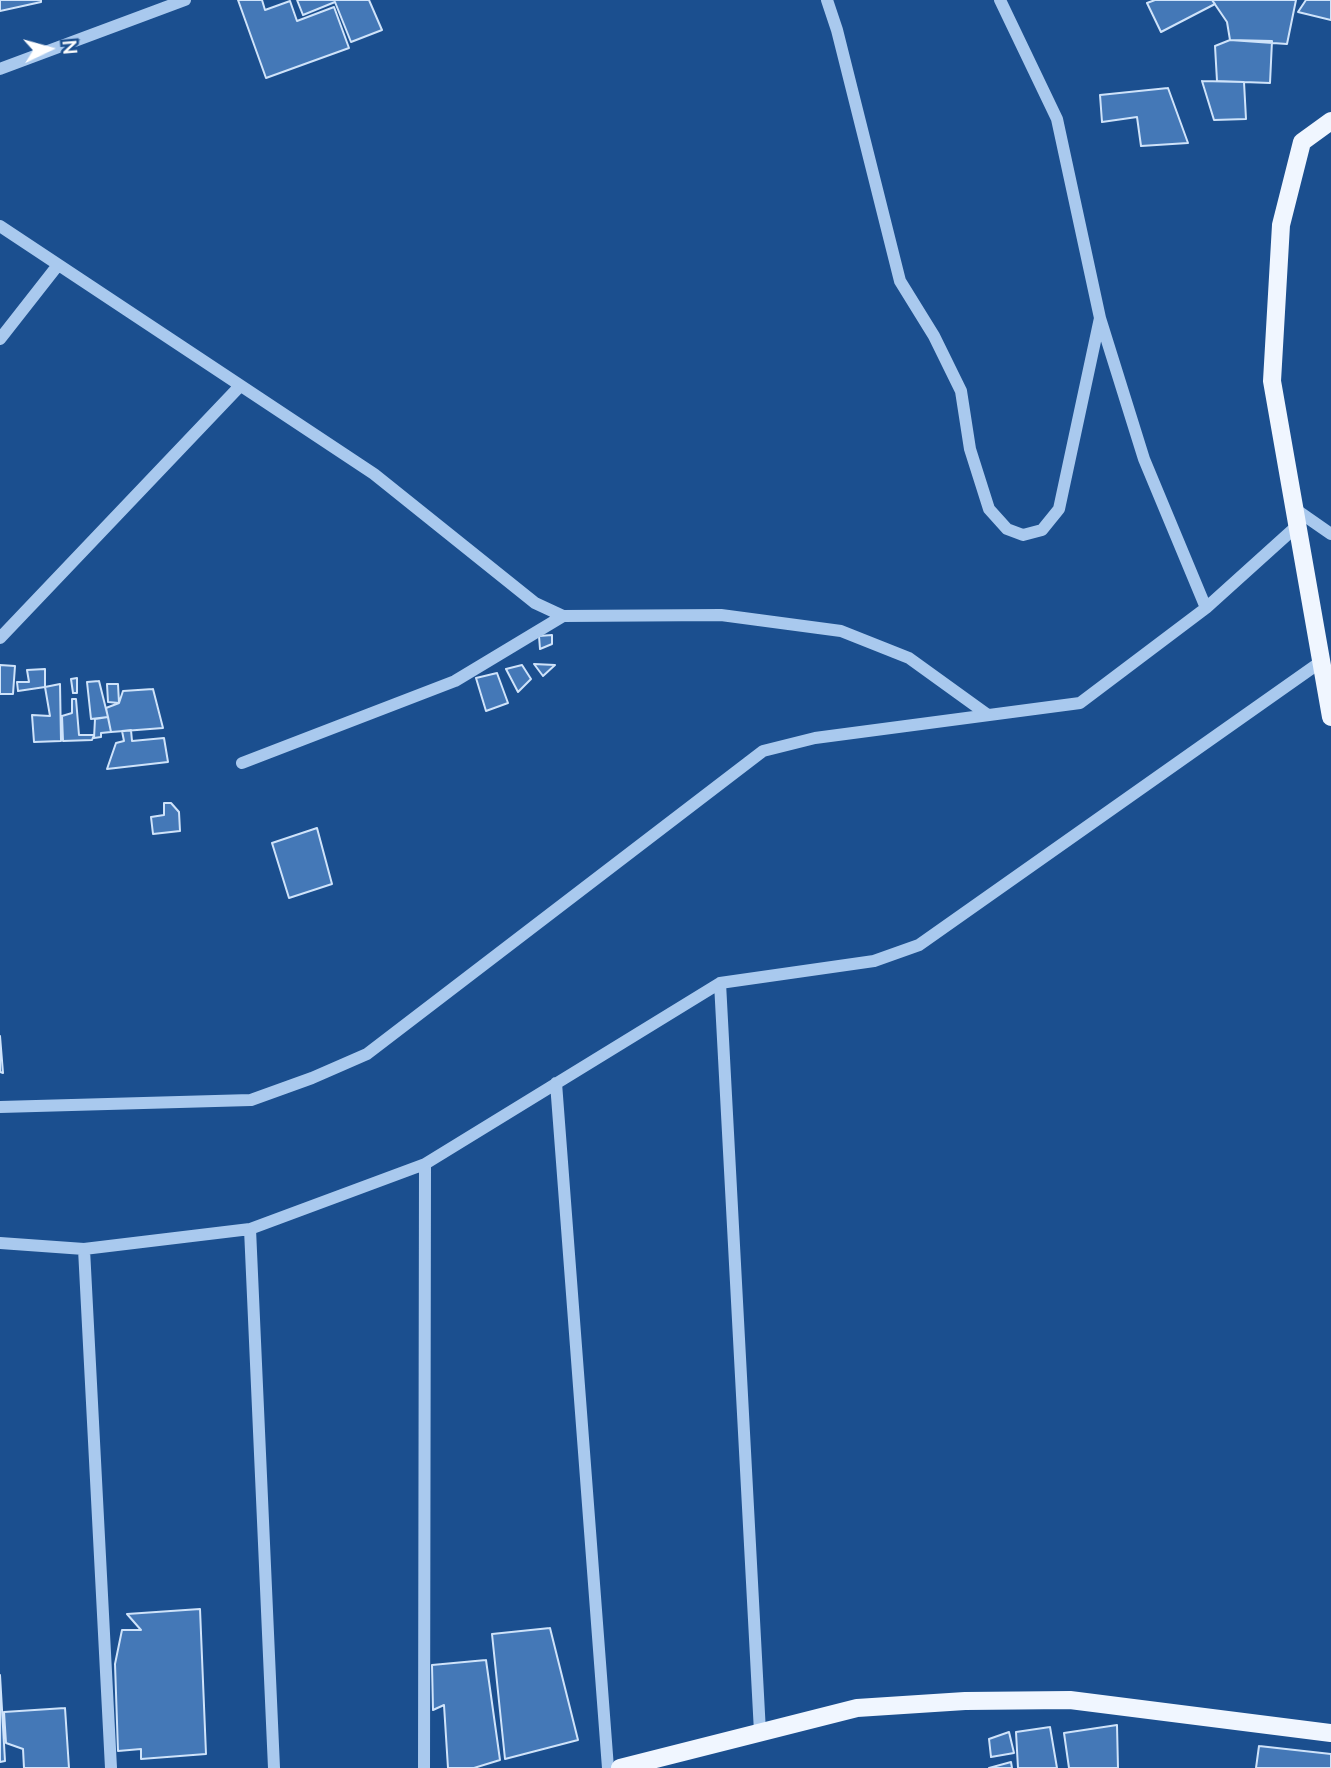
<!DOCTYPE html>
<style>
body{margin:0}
#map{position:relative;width:1331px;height:1768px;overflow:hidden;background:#1b4f8f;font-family:Lato,sans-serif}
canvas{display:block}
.north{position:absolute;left:14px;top:14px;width:70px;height:70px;-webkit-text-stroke:5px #1b4f8f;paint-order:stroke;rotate:85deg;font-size:19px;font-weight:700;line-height:28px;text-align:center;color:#fff}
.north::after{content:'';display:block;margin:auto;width:24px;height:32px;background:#fff;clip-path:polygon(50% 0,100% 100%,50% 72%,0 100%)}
</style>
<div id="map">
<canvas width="1331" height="1768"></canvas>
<div class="north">N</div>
</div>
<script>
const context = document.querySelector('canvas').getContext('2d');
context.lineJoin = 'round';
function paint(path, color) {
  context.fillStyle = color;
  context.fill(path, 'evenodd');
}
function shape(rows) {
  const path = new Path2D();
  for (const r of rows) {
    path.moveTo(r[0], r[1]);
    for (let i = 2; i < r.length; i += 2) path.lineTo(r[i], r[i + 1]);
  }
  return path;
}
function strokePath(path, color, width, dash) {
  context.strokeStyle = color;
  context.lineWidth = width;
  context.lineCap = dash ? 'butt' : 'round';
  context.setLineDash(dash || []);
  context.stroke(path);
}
const building = shape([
 [0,0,41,0,41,2,0,11,0,0],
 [238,0,262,0,265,10,290,1,297,21,334,7,349,48,266,78,238,0],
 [297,0,369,0,382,30,351,42,335,2,303,15,297,0],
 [1155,0,1212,0,1215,4,1161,32,1147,3,1155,0],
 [1212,0,1296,0,1287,44,1230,40,1227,22,1212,0],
 [1306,0,1331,0,1331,20,1298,12,1306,0],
 [1230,40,1272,41,1270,83,1217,81,1215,46,1230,40],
 [1202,81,1244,82,1246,119,1214,120,1202,81],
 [1168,88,1188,143,1141,146,1137,117,1102,122,1100,95,1168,88],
 [552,635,552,644,540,649,539,636,552,635],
 [534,664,555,665,543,676,534,664],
 [0,665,15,666,13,694,0,694,0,665],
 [522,665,531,679,518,692,506,669,522,665],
 [45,669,45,687,18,691,17,682,29,682,27,670,45,669],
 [497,673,508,703,486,711,476,678,497,673],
 [77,678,77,693,73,693,71,679,77,678],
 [99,681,108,717,91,719,87,682,99,681],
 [60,684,61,741,34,742,32,715,50,716,45,687,60,684],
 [107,684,118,684,119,703,108,702,107,684],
 [153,689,163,728,111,732,106,708,119,703,123,691,153,689],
 [72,699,76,699,79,735,94,735,92,740,63,741,62,716,72,713,72,699],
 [108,717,111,732,101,733,101,737,94,738,95,719,108,717],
 [131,730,132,741,164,738,168,762,107,769,116,743,124,741,122,731,131,730],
 [164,803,171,803,179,812,180,831,153,834,151,817,164,815,164,803],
 [317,828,332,884,289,898,272,843,317,828],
 [0,1036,3,1073,0,1072,0,1036],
 [200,1609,206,1754,141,1759,141,1749,118,1751,115,1664,122,1630,141,1630,127,1614,200,1609],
 [550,1628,578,1740,505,1759,492,1634,550,1628],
 [486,1660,500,1760,474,1768,448,1768,444,1705,433,1710,432,1665,486,1660],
 [0,1675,5,1761,0,1762,0,1675],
 [65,1708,69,1768,24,1768,23,1749,6,1743,4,1712,65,1708],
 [1117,1725,1118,1768,1069,1768,1064,1733,1117,1725],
 [1050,1727,1057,1768,1018,1768,1016,1732,1050,1727],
 [1009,1732,1014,1753,991,1757,989,1739,1009,1732],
 [1259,1746,1331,1754,1331,1768,1256,1768,1259,1746],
 [1011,1762,1012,1768,989,1768,1011,1762]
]);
paint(building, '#4478b7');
strokePath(building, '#cfe3fa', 2);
strokePath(shape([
 [827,0,837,30,900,281,934,336,961,391,970,449,989,509,1007,529,1023,535,1042,530,1059,509,1100,318],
 [1000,0,1057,119,1100,318,1144,459,1206,608],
 [0,69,185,0],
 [0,226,374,474,535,603,563,616,721,615,841,631,909,658,988,715],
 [0,339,58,265],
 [1295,509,1331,534],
 [0,638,240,386],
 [242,763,455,681,563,616],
 [720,983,760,1732],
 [556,1083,608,1768],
 [0,1107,251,1100,312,1078,367,1054,763,751,815,738,1080,703,1206,608,1298,525],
 [250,1229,274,1768],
 [0,1243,84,1249,250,1229,425,1164,720,983,874,961,919,945,1322,661],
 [84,1249,111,1768],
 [424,1768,425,1164]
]), '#a9c9ee', 12);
strokePath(shape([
 [1331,121,1302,142,1281,225,1272,381,1331,717],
 [620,1768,857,1708,965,1701,1070,1700,1331,1733]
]), '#f0f6ff', 18);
</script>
